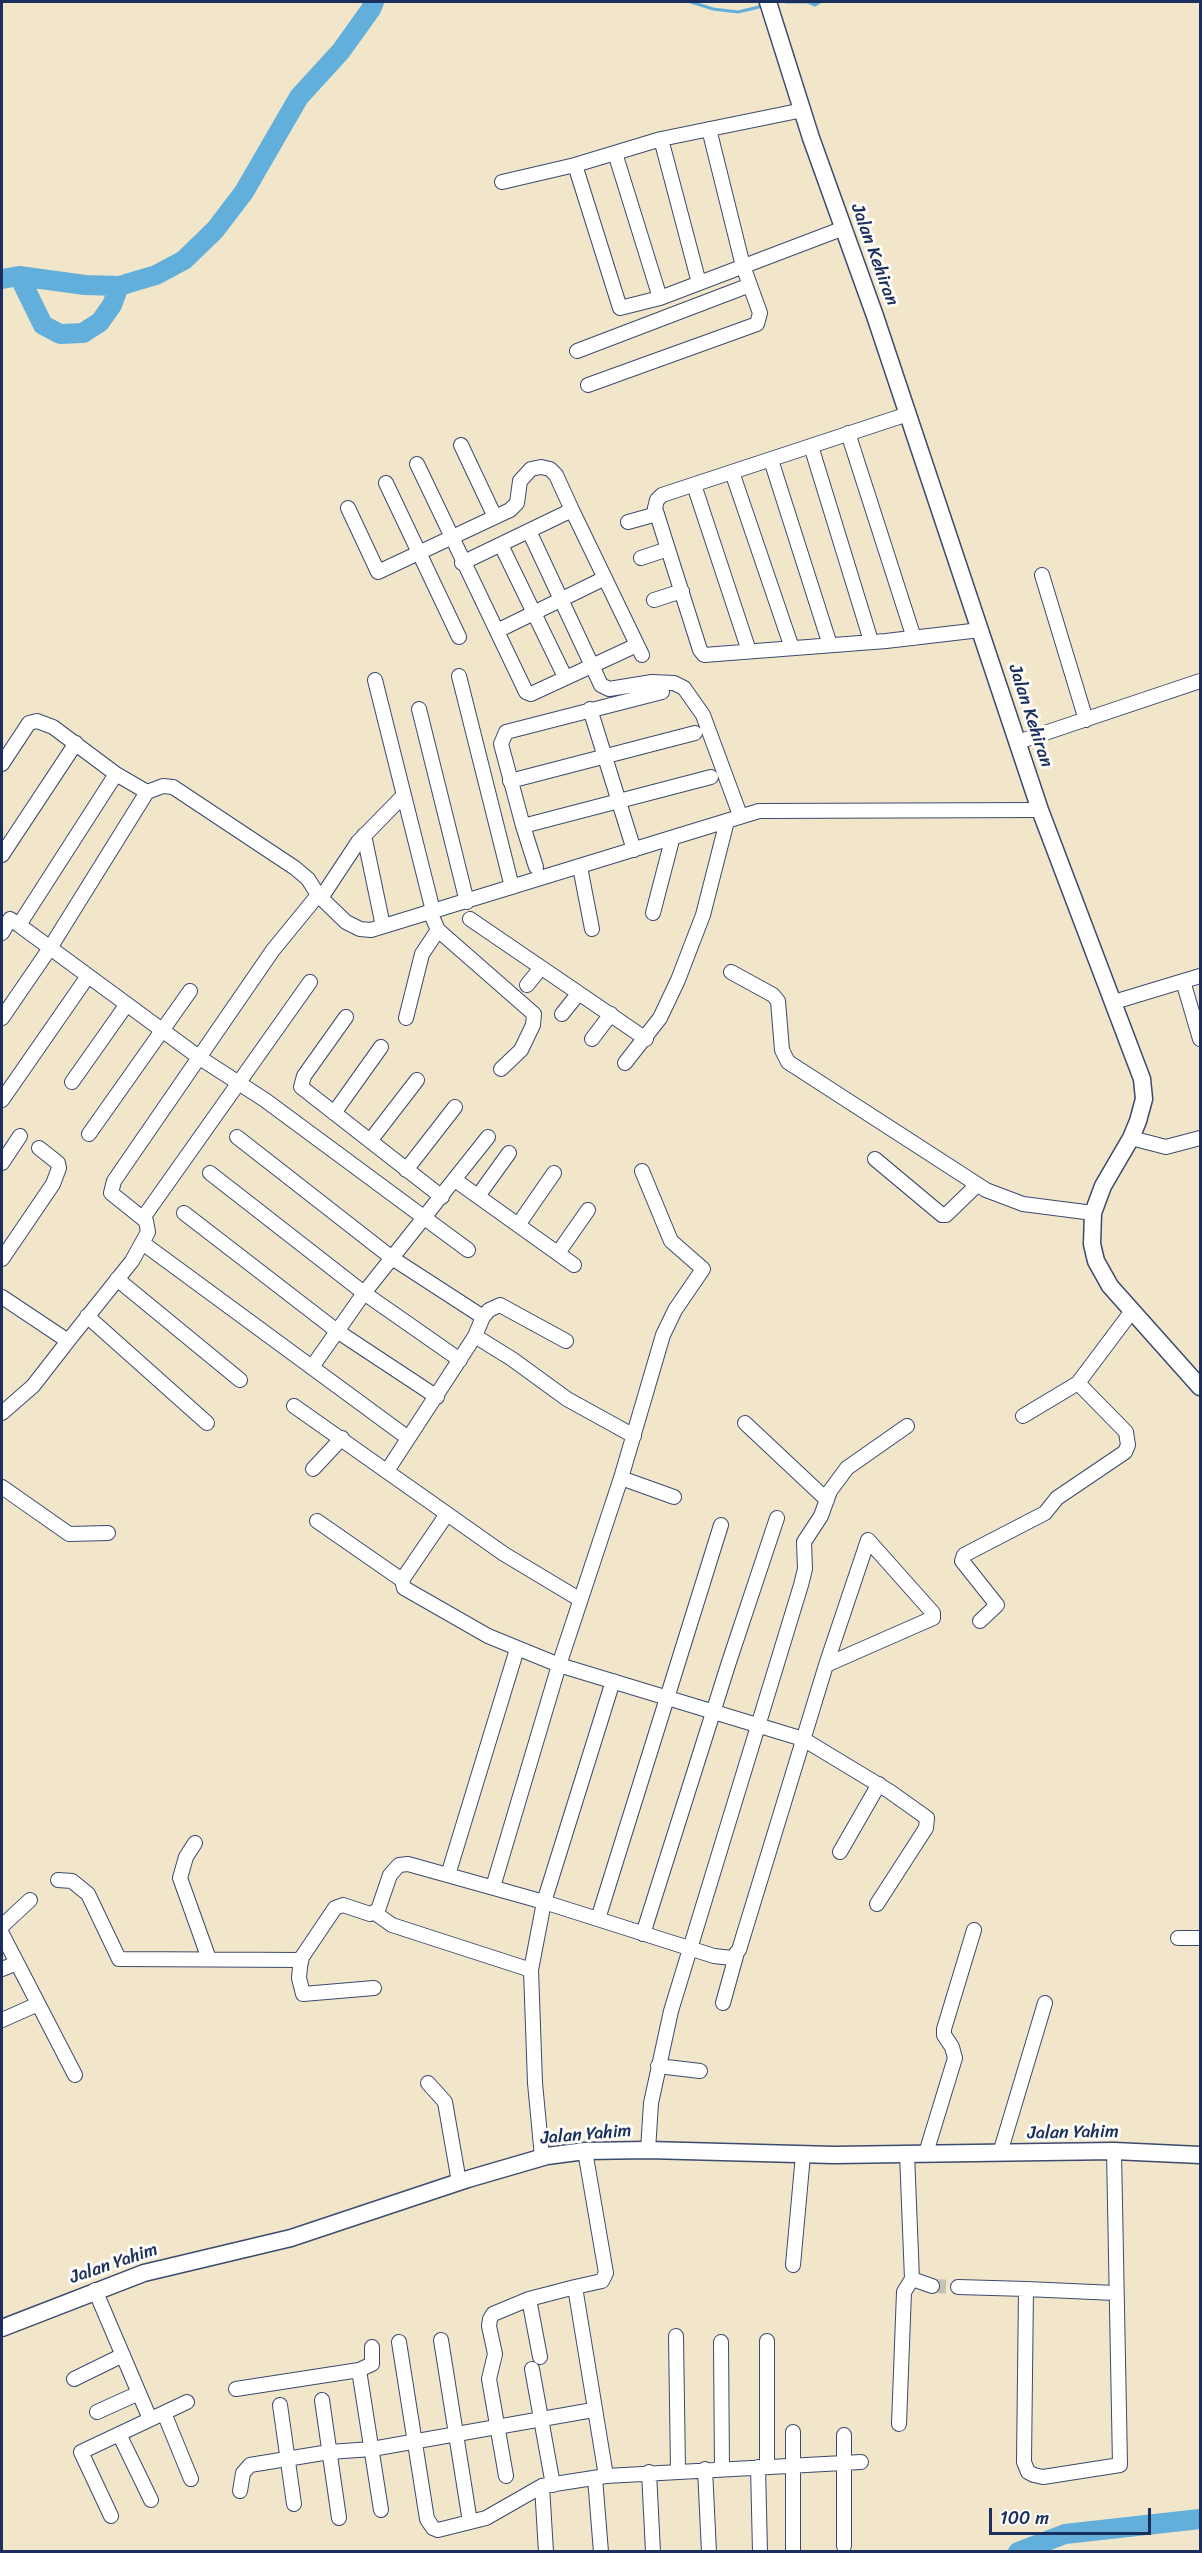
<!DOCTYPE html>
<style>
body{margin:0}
#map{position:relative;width:1202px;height:2553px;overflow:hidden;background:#f1e6ca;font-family:Sriracha,sans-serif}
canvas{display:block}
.frame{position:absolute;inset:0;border:3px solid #1b2f5e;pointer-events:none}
.scale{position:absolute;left:989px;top:2508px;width:162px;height:27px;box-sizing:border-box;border:3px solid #1b2f5e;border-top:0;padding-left:8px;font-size:18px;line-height:21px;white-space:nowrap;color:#1b2f5e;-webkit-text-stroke:4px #fdfcf7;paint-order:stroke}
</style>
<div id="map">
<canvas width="1202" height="2553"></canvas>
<div class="frame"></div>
<div class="scale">100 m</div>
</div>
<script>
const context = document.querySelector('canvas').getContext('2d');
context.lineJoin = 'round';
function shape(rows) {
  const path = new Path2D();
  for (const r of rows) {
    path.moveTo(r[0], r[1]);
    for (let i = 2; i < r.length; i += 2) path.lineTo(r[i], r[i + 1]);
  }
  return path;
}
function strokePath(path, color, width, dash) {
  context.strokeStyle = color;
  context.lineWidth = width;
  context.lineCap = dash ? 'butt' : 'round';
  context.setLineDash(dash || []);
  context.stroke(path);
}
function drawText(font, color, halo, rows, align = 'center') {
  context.font = font + ' Sriracha,sans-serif';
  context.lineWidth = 6;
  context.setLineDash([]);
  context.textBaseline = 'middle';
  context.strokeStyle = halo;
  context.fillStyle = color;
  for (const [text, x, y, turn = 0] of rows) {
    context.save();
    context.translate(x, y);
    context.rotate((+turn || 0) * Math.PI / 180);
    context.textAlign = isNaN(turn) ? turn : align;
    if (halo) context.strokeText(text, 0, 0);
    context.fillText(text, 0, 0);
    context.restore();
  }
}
strokePath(shape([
 [691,2,713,9,738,12,759,7,761,2],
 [786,2,806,2],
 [808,2,815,5,820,2]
]), '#62afdb', 3);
strokePath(shape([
 [19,276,43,325,60,334,83,333,100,322,112,305,119,286],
 [2,279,19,276,85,285,119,286,156,275,184,260,215,230,244,192,299,97,341,51,371,9,374,2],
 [1018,2552,1065,2534,1200,2519]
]), '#62afdb', 20);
strokePath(shape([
 [932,2286,958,2287]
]), '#c6c1b4', 14, [14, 7]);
const minor = shape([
 [661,139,699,283],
 [615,153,660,298],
 [575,165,620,308,660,298,844,228],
 [502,182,575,165,661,139,803,110],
 [577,351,750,285],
 [588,385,757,324,760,313,743,266,709,129],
 [908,414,662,495,657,500,655,508,700,650,704,655,886,641,980,630],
 [848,433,914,638],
 [461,445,495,517],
 [811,446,871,641],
 [771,460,830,645],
 [417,464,526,692,531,694,637,645],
 [732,472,792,648],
 [386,483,459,637],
 [694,485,749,651],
 [348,508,378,572,510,510,517,503,520,481,531,469,541,467,550,469,556,475,572,510],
 [628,522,657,514],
 [529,531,601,685,609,689,652,682,674,683,684,688,703,715,740,815],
 [501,545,565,677],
 [641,558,668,549],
 [462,563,572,510,642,655],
 [1042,575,1086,720],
 [654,600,682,591],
 [497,631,605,578],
 [459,676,512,887],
 [375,680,433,911],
 [419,709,467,902],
 [590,709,634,850],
 [1018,742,1200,681],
 [2,764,29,723,37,721,53,727,116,774,147,792],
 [510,781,695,733],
 [523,826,501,744,506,732,662,692],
 [364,835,383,926],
 [2,855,76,743],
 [536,867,523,826,711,777],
 [580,867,592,929],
 [321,898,358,842,404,795],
 [430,912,438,930,534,1014,533,1025,521,1050,501,1069],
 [653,913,672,840],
 [470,919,646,1039],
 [19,925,116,774],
 [2,933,10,919,19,925,200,1058,265,1100,468,1250],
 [731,972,773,995,778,1001,782,1050,788,1062,986,1190,1023,1204,1093,1213],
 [1183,981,1200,1039],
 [527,985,540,969],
 [1114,1002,1200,976],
 [562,1014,578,994],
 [346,1017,304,1076,301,1087,442,1197],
 [2,1018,50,948,147,792,163,786,173,787,295,868,308,879,318,895,346,922,360,929,371,930,759,811,1040,810],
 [406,1018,422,954,438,930],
 [592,1039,611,1014],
 [625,1063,660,1018,678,980,703,915,727,821],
 [72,1082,127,1004],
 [2,1100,88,976],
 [334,1113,381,1047],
 [89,1134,190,991],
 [237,1137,392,1258,483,1317,475,1336,387,1471],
 [1131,1138,1166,1147,1200,1138],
 [370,1141,417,1080],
 [875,1159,942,1215,946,1215,977,1185],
 [2,1163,20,1136],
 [406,1170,455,1107],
 [210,1173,364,1293,460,1360],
 [455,1180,574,1265],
 [478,1196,509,1153],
 [184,1213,337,1331,437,1397],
 [143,1218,310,982],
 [518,1225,554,1173],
 [144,1244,408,1438],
 [558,1253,588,1210],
 [2,1259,53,1184,59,1168,58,1163,39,1148],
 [117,1279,240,1380],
 [2,1297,68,1341,33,1386,2,1413],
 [87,1316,207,1423],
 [483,1317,489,1310,500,1305,566,1341],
 [475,1336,512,1359,567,1399,634,1436],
 [68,1341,132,1261,148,1232,146,1221,111,1193,114,1181,273,950,318,895],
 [312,1367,364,1293,488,1137],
 [294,1406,504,1554,579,1599],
 [1023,1416,1078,1383,1132,1311],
 [745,1423,827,1500],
 [313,1469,342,1438],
 [621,1478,674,1497],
 [2,1487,69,1534,108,1533],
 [447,1514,402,1580,404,1588,488,1636,559,1665,621,1478,663,1335,675,1310,703,1269,671,1241,642,1171],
 [317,1521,402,1580],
 [980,1621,997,1605,962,1561,964,1555,1045,1513,1057,1498,1125,1452,1128,1445,1126,1432,1078,1383],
 [613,1681,544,1902,714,1956,732,1958,739,1950,826,1665,868,1540,933,1613,933,1618,826,1665],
 [195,1843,186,1857,180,1878,209,1959],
 [840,1852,879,1784],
 [448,1875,517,1649],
 [58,1880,72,1881,88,1894,119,1959,301,1960],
 [493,1887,559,1665,803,1739,889,1791,927,1818,926,1828,877,1904],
 [375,1913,392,1925,531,1970],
 [598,1919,721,1525],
 [2,1926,30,1900],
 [2,1934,75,2075],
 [643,1934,729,1662,777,1518],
 [1178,1938,1200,1938],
 [2,1969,17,1963],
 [374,1988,303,1994,299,1978,300,1967,302,1957,335,1908,343,1905,370,1914,378,1910,390,1875,399,1865,408,1864,544,1902,531,1970,535,2083,542,2157],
 [723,2003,736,1956],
 [2,2020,38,2004],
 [658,2066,700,2071],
 [428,2083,445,2102,459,2182],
 [648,2150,651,2103,671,2011,801,1585,805,1569,804,1542,821,1516,830,1491,847,1468,907,1426],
 [585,2151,606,2273,602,2281,575,2287,606,2476,861,2462],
 [1114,2151,1120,2465,1043,2477,1034,2475,1028,2472,1024,2462,1026,2289,1115,2293],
 [926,2153,955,2058,952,2047,944,2035,944,2029,974,1930],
 [1000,2153,1045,2003],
 [907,2154,912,2279,932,2286],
 [793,2265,803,2155],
 [958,2287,1026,2289],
 [95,2290,150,2419],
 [529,2299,540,2357],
 [676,2336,678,2470],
 [441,2340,470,2522],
 [767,2341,767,2466],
 [399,2342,427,2519,433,2528,438,2530,486,2518,542,2486,606,2476],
 [721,2342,722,2469],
 [532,2369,553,2485],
 [359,2370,381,2510],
 [74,2379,123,2355],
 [236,2389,359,2370,372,2364,372,2347],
 [322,2400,339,2518],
 [280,2405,294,2504],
 [97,2412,139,2393],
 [164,2413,191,2479],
 [899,2424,904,2292,912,2279],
 [119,2434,151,2500],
 [758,2467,760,2552],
 [705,2469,709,2552],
 [649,2472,653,2552],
 [506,2476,489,2379,495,2354,489,2326,490,2319,493,2314,529,2299,575,2287],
 [595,2478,601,2552],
 [542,2486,546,2552],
 [240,2491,243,2473,250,2465,329,2452,372,2449,593,2410],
 [111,2516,81,2452,187,2402],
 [844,2546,844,2435],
 [793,2552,793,2432]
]);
const tertiary = shape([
 [768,2,811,138,875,316,1040,810,1142,1079,1144,1099,1138,1121,1131,1138,1103,1186,1093,1213,1092,1244,1096,1261,1110,1286,1200,1387],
 [2,2328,144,2273,291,2238,468,2179,547,2156,585,2151,648,2150,834,2155,1114,2151,1200,2155]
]);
strokePath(minor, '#3b4a6e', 16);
strokePath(tertiary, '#3b4a6e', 19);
strokePath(minor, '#fff', 14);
strokePath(tertiary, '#fff', 16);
drawText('18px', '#1b2f5e', '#fdfcf7', [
 ["Jalan Kehiran",874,255,70],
 ["Jalan Kehiran",1030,716,72],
 ["Jalan Yahim",1073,2133,-1],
 ["Jalan Yahim",586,2135,-5],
 ["Jalan Yahim",114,2264,-19]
]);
</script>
